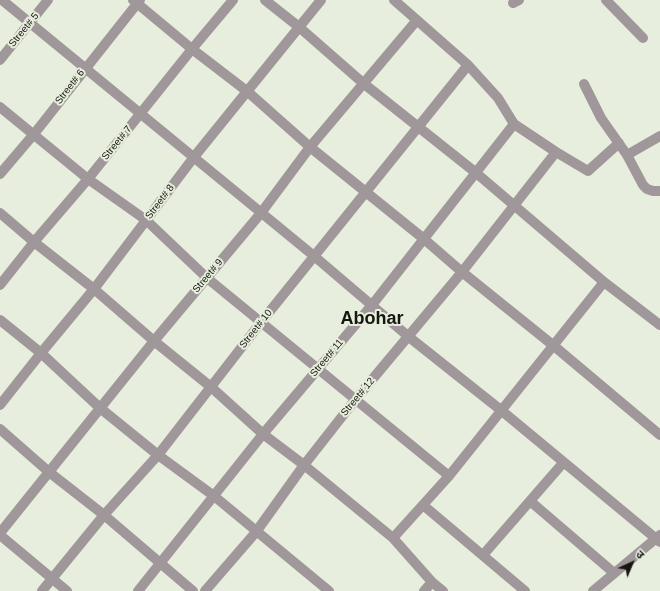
<!DOCTYPE html>
<meta charset="utf-8">
<style>
body{margin:0}
#map{position:relative;width:660px;height:591px;overflow:hidden;background:#e7eedd;font-family:Arial,"Noto Sans Devanagari",sans-serif}
canvas{display:block}
.north{position:absolute;left:612px;top:543px;width:40px;height:40px;-webkit-text-stroke:3px #e7eedd;paint-order:stroke;rotate:44deg;font-size:11px;font-weight:700;line-height:16px;text-align:center;color:#151711}
.north::after{content:'';display:block;margin:auto;width:14px;height:18px;background:#151711;clip-path:polygon(50% 0,100% 100%,50% 72%,0 100%)}
</style>
<div id="map">
<canvas width="660" height="591"></canvas>
<div class="north">उ</div>
</div>
<script>
const context = document.querySelector('canvas').getContext('2d');
context.lineJoin = 'round';
function shape(rows) {
  const path = new Path2D();
  for (const r of rows) {
    path.moveTo(r[0], r[1]);
    for (let i = 2; i < r.length; i += 2) path.lineTo(r[i], r[i + 1]);
  }
  return path;
}
function strokePath(path, color, width, dash) {
  context.strokeStyle = color;
  context.lineWidth = width;
  context.lineCap = dash ? 'butt' : 'round';
  context.setLineDash(dash || []);
  context.stroke(path);
}
function drawText(font, color, halo, rows, align = 'center') {
  context.font = font + ' Arial,sans-serif';
  context.lineWidth = 4;
  context.setLineDash([]);
  context.textBaseline = 'middle';
  context.strokeStyle = halo;
  context.fillStyle = color;
  for (const [text, x, y, turn = 0] of rows) {
    context.save();
    context.translate(x, y);
    context.rotate((+turn || 0) * Math.PI / 180);
    context.textAlign = isNaN(turn) ? turn : align;
    if (halo) context.strokeText(text, 0, 0);
    context.fillText(text, 0, 0);
    context.restore();
  }
}
strokePath(shape([
 [2,0,314,256,409,337,502,411,660,542],
 [133,0,192,49,248,92,310,147,424,239,462,272,554,346,660,435],
 [265,0,299,27,363,83,475,172,604,282,660,325],
 [394,0,468,65,498,98,514,124,556,152,588,171,619,143],
 [606,0,643,38],
 [513,3,519,0],
 [0,60,48,0],
 [584,84,601,118,627,155,643,185,647,189,653,191,660,191],
 [0,107,88,179,146,220,207,278,449,476],
 [627,155,660,136],
 [0,174,34,134,140,0],
 [0,213,34,242,94,289,154,341,211,387,263,434,304,465,393,538],
 [0,285,34,242,88,179,192,49,233,0],
 [0,320,41,353,100,408,158,455,214,496,329,591],
 [0,405,41,353,94,289,194,157,321,0],
 [0,429,49,472,104,515,193,591],
 [530,501,614,573],
 [423,505,525,591],
 [0,533,154,341,261,213,310,147,417,20],
 [0,535,67,591],
 [483,555,563,463],
 [42,591,104,515,158,455,262,321,468,65],
 [138,591,263,434,372,305,514,124],
 [205,591,256,532,304,465,355,400,462,272,556,152],
 [424,591,432,582],
 [443,591,432,582,393,538,449,476,604,282],
 [593,591,660,535]
]), '#a0979a', 10);
drawText('10px', '#151711', '#e7eedd', [
 ["Street# 5",24,30,-51],
 ["Street# 6",70,87,-52],
 ["Street# 7",117,143,-51],
 ["Street# 8",160,202,-53],
 ["Street# 9",208,276,-50],
 ["Street# 10",256,329,-52],
 ["Street# 11",327,358,-50],
 ["Street# 12",358,397,-50]
]);
drawText('bold 18px', '#151711', '#e7eedd', [
 ["Abohar",372,319]
]);
</script>
